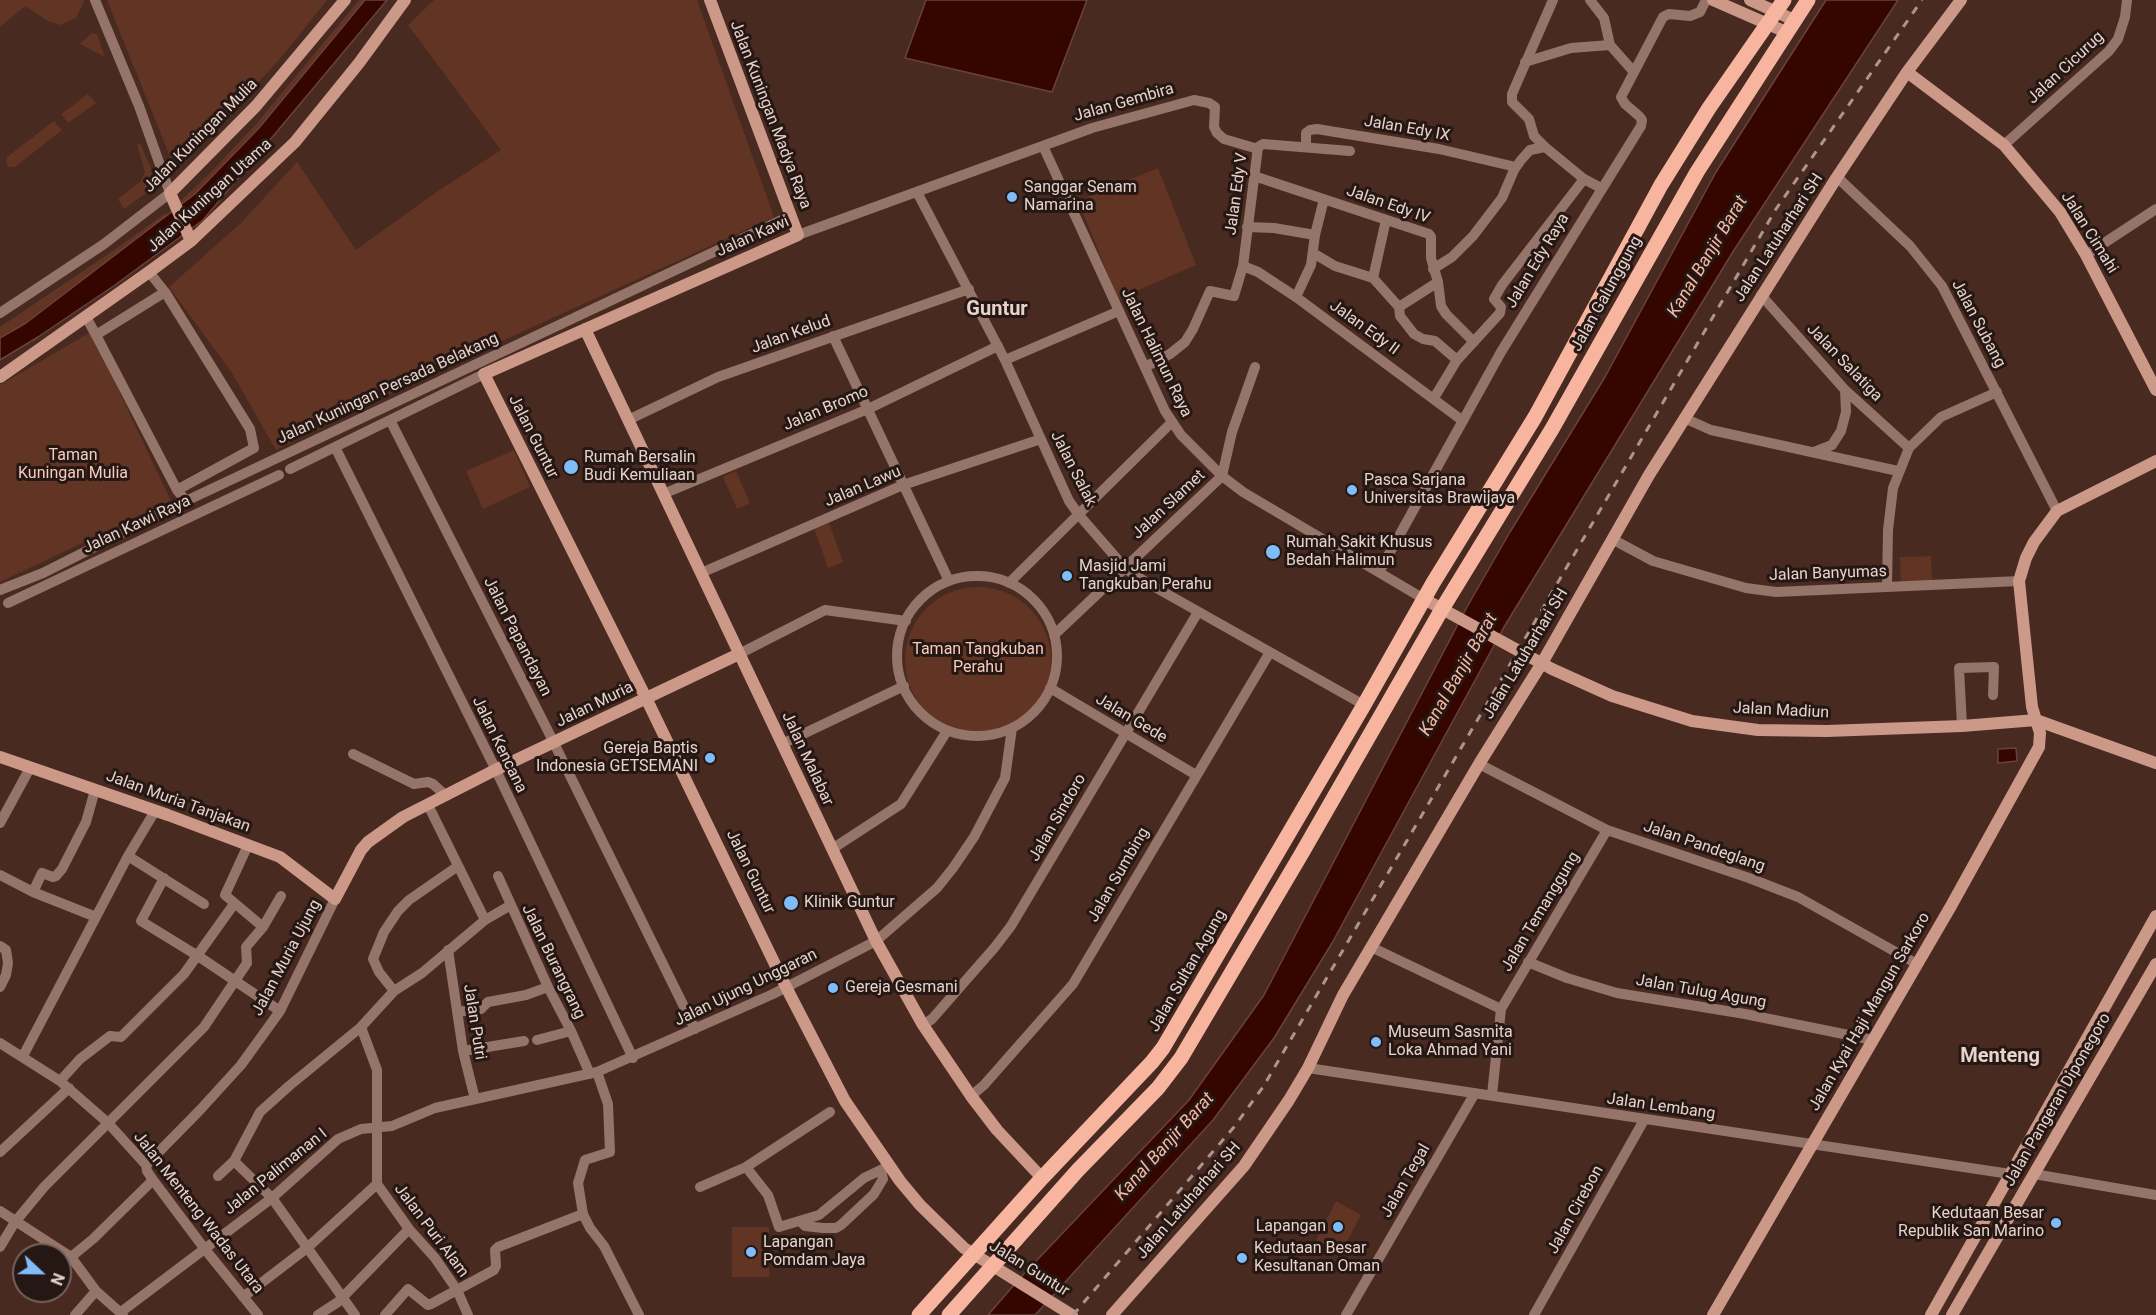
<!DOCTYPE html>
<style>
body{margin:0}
#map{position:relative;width:2156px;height:1315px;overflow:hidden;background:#482a20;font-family:Roboto,sans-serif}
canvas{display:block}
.north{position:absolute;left:12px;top:1243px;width:60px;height:60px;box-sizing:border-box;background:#251713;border:2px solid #73625d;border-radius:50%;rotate:112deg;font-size:16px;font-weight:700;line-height:24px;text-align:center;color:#e7d2cc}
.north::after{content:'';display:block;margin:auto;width:21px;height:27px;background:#7fbdfa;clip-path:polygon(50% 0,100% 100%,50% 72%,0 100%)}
</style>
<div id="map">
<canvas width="2156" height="1315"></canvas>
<div class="north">N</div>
</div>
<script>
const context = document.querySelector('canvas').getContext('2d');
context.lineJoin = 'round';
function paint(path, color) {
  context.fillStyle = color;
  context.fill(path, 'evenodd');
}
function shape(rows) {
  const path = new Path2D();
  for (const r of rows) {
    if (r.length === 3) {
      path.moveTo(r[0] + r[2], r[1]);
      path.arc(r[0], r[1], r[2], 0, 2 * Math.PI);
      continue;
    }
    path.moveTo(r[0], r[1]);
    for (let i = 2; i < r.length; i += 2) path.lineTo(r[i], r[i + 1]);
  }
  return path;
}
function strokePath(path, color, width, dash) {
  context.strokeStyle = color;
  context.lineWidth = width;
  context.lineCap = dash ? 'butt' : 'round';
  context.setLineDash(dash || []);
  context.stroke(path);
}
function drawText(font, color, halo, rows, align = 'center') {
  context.font = font + ' Roboto,sans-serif';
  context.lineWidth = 6;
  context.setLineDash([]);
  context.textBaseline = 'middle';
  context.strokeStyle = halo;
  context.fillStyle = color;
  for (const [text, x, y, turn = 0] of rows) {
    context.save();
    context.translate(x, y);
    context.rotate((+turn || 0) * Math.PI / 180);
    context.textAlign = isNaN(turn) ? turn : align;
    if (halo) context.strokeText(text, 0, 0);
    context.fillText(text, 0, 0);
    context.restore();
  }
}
paint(shape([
 [0,0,83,0,84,2,76,18,60,25,48,21,25,6,0,27],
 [107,0,327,0,279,60,180,165,171,159],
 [359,0,365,0,259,128,195,194,181,207,179,202,209,174,256,124],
 [434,0,697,0,774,217,445,367,276,450,232,373,169,287,242,222,297,162,356,250,432,195,501,150,408,25],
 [92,33,97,34,105,57,80,44],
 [88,94,96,103,68,123,61,114],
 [54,121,62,130,15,167,9,167,6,162,7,157],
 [140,143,155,178,156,186,124,209,118,199,141,181,145,172,137,144],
 [1158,168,1196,265,1118,299,1078,201],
 [166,213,168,216,26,323,0,338,0,327,114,250],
 [91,332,171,501,0,582,0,385],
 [514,450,530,487,483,509,466,471],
 [736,471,750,503,737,509,723,477],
 [829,523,843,562,828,568,814,528],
 [1931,556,1932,585,1901,588,1900,557],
 [978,660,73],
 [1336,1201,1361,1215,1341,1253,1316,1240],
 [732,1227,769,1227,769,1277,732,1277]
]), '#623424');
const water = shape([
 [365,0,387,0,203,220,115,285,38,337,0,360,0,338,26,323,195,194,259,128,365,0],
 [926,0,1087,0,1052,92,905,58,926,0],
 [1826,0,1898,0,1734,250,1504,627,1332,943,1274,1038,1213,1120,1035,1315,988,1315,1021,1277,1189,1100,1264,995,1467,607,1510,532,1605,377,1716,172,1826,0],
 [2016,748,2017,761,1998,763,1998,749,2016,748]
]);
paint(water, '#350500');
strokePath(water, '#6a423d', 1.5);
strokePath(shape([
 [1553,0,1512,94,1512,102,1529,119,1534,136,1545,147,1584,179,1601,188],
 [1590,0,1604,18,1610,45,1633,71],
 [1525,62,1571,48,1610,45],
 [2004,145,2109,51,2118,39,2125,17,2127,0],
 [1043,146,1165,411,1181,435,1222,476,1243,492,1424,599],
 [1306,147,1306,133,1310,130,1317,129,1439,149,1516,167],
 [1254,176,1429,234,1431,237,1431,258,1438,282,1441,306,1446,314,1474,342],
 [1837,177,1910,246,1942,286,2057,511],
 [917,192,1005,360,1069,501,1079,515,1125,568,1144,581,1364,705],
 [1247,227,1274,228,1315,235,1311,265,1296,297],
 [798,235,1092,128,1194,100,1209,103,1215,107,1214,127,1217,133,1224,139,1258,149],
 [1315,235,1324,199],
 [1313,253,1335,266,1373,278,1399,307,1400,316,1414,334,1423,339,1435,341,1457,360],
 [2086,255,2156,209],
 [1243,266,1258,272,1296,297,1463,421],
 [1433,269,1452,257,1473,236,1502,198,1514,170,1521,160,1530,150,1545,147],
 [149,272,165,292],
 [1373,278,1386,220],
 [1761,295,1845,390,1909,448],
 [1399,307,1438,282],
 [0,313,104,244,170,193,139,106,95,0],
 [86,317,96,335],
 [833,336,949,581],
 [1005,360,1119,311],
 [1145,367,1170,354,1185,342,1193,329,1210,291,1234,296,1243,266,1258,147,1263,144,1350,151],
 [1434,398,1457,360,1500,313,1501,307,1494,299,1502,285,1584,179],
 [1684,418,1711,430,1898,471],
 [390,420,548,731,695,1029],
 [628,420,718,377,969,289],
 [335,447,493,764,633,1058],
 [1814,452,1832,445,1841,431,1846,412,1845,390],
 [290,469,484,374],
 [177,490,254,448,250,429,165,292,96,335,177,490,186,501],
 [663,494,868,409,998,346],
 [1612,539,1653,561,1746,588,1776,592,2019,581],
 [1379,572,1501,352,1641,126,1642,120,1639,116,1625,104,1621,97,1663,17,1669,14,1690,16,1700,12,1706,0],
 [701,573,903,485,1041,439],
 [977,656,80],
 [1009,583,1171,423],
 [1887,587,1888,530,1893,488,1909,448,1941,417,1997,392],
 [0,590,43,573,186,501,790,216],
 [8,603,279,475],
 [1054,635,1222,476,1232,432,1255,367],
 [739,654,825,610,906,621],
 [1050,688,1196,775],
 [1962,726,1959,668,1994,667,1993,695],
 [782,744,904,686],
 [353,754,414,784,428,782,433,784,445,795],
 [1479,764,1607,830,1749,878,1798,897,1917,964],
 [428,805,485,920],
 [0,823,30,768],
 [248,845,225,895,263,927],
 [832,849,901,804,947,731],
 [128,856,204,904],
 [0,875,33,892,96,917],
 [498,876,548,987,571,1031,590,1074],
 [164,878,141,921,198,956,280,1011],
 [33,892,42,873,53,877,56,876,62,869,86,822,95,790],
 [0,946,6,950,8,963,6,975,0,987],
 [1371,947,1501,1009],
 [448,950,463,1051,475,1099],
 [1528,962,1567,978,1617,993,1745,1014,1873,1040],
 [394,991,379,972,373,959,384,932,398,911,409,900,458,866],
 [457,1012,481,1009,488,1002,526,995,548,987],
 [923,1025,932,1019,995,947,1011,926,1198,612],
 [361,1027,377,1070,377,1184,409,1229,435,1258,457,1290,468,1315],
 [537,1040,571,1031],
 [0,1043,60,1081,108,1123,146,1165,147,1171,153,1180,204,1248,258,1315],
 [463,1051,524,1041],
 [23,1056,128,856,155,811],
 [1308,1068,2010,1174],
 [597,1072,608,1104,610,1152,585,1160,578,1183,583,1214,590,1228,604,1246,639,1315],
 [60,1081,80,1059,110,1036,121,1037,184,974,234,904],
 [1492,1095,1501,1009,1607,830],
 [971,1096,984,1085,1073,984,1270,652],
 [0,1152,69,1088],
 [146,1165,200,1110,241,1065,280,1011,335,899],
 [746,1167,768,1195,779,1227,819,1215,864,1178,889,1166],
 [2034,1174,2156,1195],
 [218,1176,234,1161],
 [700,1187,746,1167,830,1112],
 [0,1211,71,1257,96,1291,123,1315],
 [800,1221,805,1226,823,1228,836,1228,841,1225,874,1194,883,1179,881,1170],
 [0,1247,15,1222,44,1187,204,1027,247,963,246,947,263,927,281,896],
 [71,1257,93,1239,153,1180],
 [243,1297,307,1248,377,1184],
 [121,1312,272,1198,338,1139,361,1129,392,1126,435,1108,597,1072,773,994,876,941,937,888,953,868,974,837,1005,778,1012,728],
 [75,1315,96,1291],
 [318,1315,338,1302,409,1229],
 [355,1315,272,1198,234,1161,260,1112,289,1086,361,1027,394,991,422,973,485,920,511,905],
 [385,1315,408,1289,428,1305,431,1304,494,1270,496,1266,495,1250,498,1247,583,1214],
 [1346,1315,1475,1093],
 [1534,1315,1644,1120]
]), '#95746a', 10);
strokePath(shape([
 [710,0,798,235,484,374,646,698,786,987,845,1101,900,1181,920,1205,964,1248,1072,1315],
 [1713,0,1786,32],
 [1750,0,1794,20],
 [1907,72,2004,145,2060,212,2086,255,2156,390],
 [191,241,170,193,256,106,345,0],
 [585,329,876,941,923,1025,971,1096,997,1130,1042,1178],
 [0,377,149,272,191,241,295,142,359,63,405,0],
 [1424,599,1552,669,1612,696,1692,721,1758,730,1827,731,1962,726,2036,720,2156,763],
 [0,757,168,815,280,857,335,899,361,850,368,842,403,817,495,770,739,654],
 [1112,1315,1244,1166,1289,1100,1308,1068,1343,995,1479,764,1542,663,1649,475,1837,177,1907,72,1961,0],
 [1713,1315,1951,906,2039,747,2040,733,2032,707,2019,581,2026,558,2034,542,2057,511,2156,461],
 [1931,1315,2156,916],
 [1952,1315,2156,964]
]), '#cc9887', 12);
strokePath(shape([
 [919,1315,1042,1178,1152,1062,1163,1048,1364,705,1433,583,1535,417,1661,185,1709,108,1784,0],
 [949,1315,1078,1170,1158,1088,1181,1058,1302,853,1442,609,1552,429,1697,172,1808,0]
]), '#f7b49e', 15);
strokePath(shape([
 [1073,1315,1234,1127,1263,1087,1776,209,1922,0]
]), '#ad958d', 3, [8, 8]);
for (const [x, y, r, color] of [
 [1012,197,6,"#7fbdfa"],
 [571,467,8,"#7fbdfa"],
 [1352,490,6,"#7fbdfa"],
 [1273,552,8,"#7fbdfa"],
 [1067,576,6,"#7fbdfa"],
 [710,758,6,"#7fbdfa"],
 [791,903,8,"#7fbdfa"],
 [833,988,6,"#7fbdfa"],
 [1376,1042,6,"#7fbdfa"],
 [2056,1223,6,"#7fbdfa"],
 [1338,1227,6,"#7fbdfa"],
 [751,1252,6,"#7fbdfa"],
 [1242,1258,6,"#7fbdfa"]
]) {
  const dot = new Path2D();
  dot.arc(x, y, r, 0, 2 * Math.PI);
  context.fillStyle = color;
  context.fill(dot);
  strokePath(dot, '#251713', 2);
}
drawText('16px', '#e7d2cc', '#251713', [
 ["Jalan Cicurug",2066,68,-43],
 ["Jalan Gembira",1124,103,-16],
 ["Jalan Kuningan Madya Raya",770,115,69],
 ["Jalan Edy IX",1407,129,10],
 ["Jalan Kuningan Mulia",201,136,-45],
 ["Jalan Edy V",1237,194,-82],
 ["Jalan Kuningan Utama",210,196,-42],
 ["Jalan Edy IV",1388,205,19],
 ["Jalan Cimahi",2089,233,58],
 ["Jalan Kawi",753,237,-24],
 ["Jalan Latuharhari SH",1779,238,-57],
 ["Jalan Edy Raya",1538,261,-59],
 ["Jalan Galunggung",1607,294,-61],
 ["Jalan Subang",1978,324,62],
 ["Jalan Edy II",1364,328,36],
 ["Jalan Kelud",791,335,-20],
 ["Jalan Halimun Raya",1156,353,64],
 ["Jalan Salatiga",1844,363,46],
 ["Jalan Kuningan Persada Belakang",388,389,-25],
 ["Jalan Bromo",826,409,-23],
 ["Jalan Guntur",533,437,63],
 ["Jalan Salak",1073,469,63],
 ["Jalan Lawu",863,487,-23],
 ["Jalan Slamet",1169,505,-43],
 ["Jalan Kawi Raya",137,525,-25],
 ["Jalan Banyumas",1828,574,-2],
 ["Jalan Papandayan",517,637,63],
 ["Jalan Latuharhari SH",1526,654,-59],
 ["Jalan Muria",595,705,-26],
 ["Jalan Madiun",1781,711,3],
 ["Jalan Gede",1131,719,31],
 ["Jalan Kencana",499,745,64],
 ["Jalan Malabar",807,759,65],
 ["Jalan Muria Tanjakan",178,802,20],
 ["Jalan Sindoro",1058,818,-60],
 ["Jalan Pandeglang",1704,847,19],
 ["Jalan Guntur",750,872,64],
 ["Jalan Sumbing",1119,875,-60],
 ["Jalan Temanggung",1541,912,-59],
 ["Jalan Muria Ujung",287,958,-62],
 ["Jalan Burangrang",553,962,64],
 ["Jalan Sultan Agung",1188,971,-60],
 ["Jalan Ujung Unggaran",746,988,-26],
 ["Jalan Tulug Agung",1701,992,10],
 ["Jalan Kyai Haji Mangun Sarkoro",1870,1012,-60],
 ["Jalan Putri",474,1022,81],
 ["Jalan Pangeran Diponegoro",2058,1100,-60],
 ["Jalan Lembang",1661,1107,8],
 ["Jalan Palimanan I",276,1172,-39],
 ["Jalan Tegal",1406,1181,-60],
 ["Jalan Latuharhari SH",1189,1201,-49],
 ["Jalan Cirebon",1576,1210,-61],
 ["Jalan Menteng Wadas Utara",198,1213,52],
 ["Jalan Puri Alam",431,1231,53],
 ["Jalan Guntur",1029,1269,32]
]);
drawText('16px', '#e7d2cc', '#251713', [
 ["Sanggar Senam",1024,188],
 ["Namarina",1024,206],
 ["Rumah Bersalin",584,458],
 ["Budi Kemuliaan",584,476],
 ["Pasca Sarjana",1364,481],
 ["Universitas Brawijaya",1364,499],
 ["Rumah Sakit Khusus",1286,543],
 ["Bedah Halimun",1286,561],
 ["Masjid Jami",1079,567],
 ["Tangkuban Perahu",1079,585],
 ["Gereja Baptis",698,749,"right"],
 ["Indonesia GETSEMANI",698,767,"right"],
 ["Klinik Guntur",804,903],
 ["Gereja Gesmani",845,988],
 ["Museum Sasmita",1388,1033],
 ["Loka Ahmad Yani",1388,1051],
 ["Kedutaan Besar",2044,1214,"right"],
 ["Republik San Marino",2044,1232,"right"],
 ["Lapangan",1326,1227,"right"],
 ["Lapangan",763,1243],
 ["Pomdam Jaya",763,1261],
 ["Kedutaan Besar",1254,1249],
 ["Kesultanan Oman",1254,1267]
], 'left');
drawText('16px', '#f7ccbf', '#251713', [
 ["Taman",73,456],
 ["Kuningan Mulia",73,474],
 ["Taman Tangkuban",978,650],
 ["Perahu",978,668]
]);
drawText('italic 18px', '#f5b7a3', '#251713', [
 ["Kanal Banjir Barat",1708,257,-59],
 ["Kanal Banjir Barat",1459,675,-60],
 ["Kanal Banjir Barat",1165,1147,-48]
]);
drawText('bold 20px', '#e7d2cc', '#251713', [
 ["Guntur",997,310],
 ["Menteng",2000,1057]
]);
</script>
